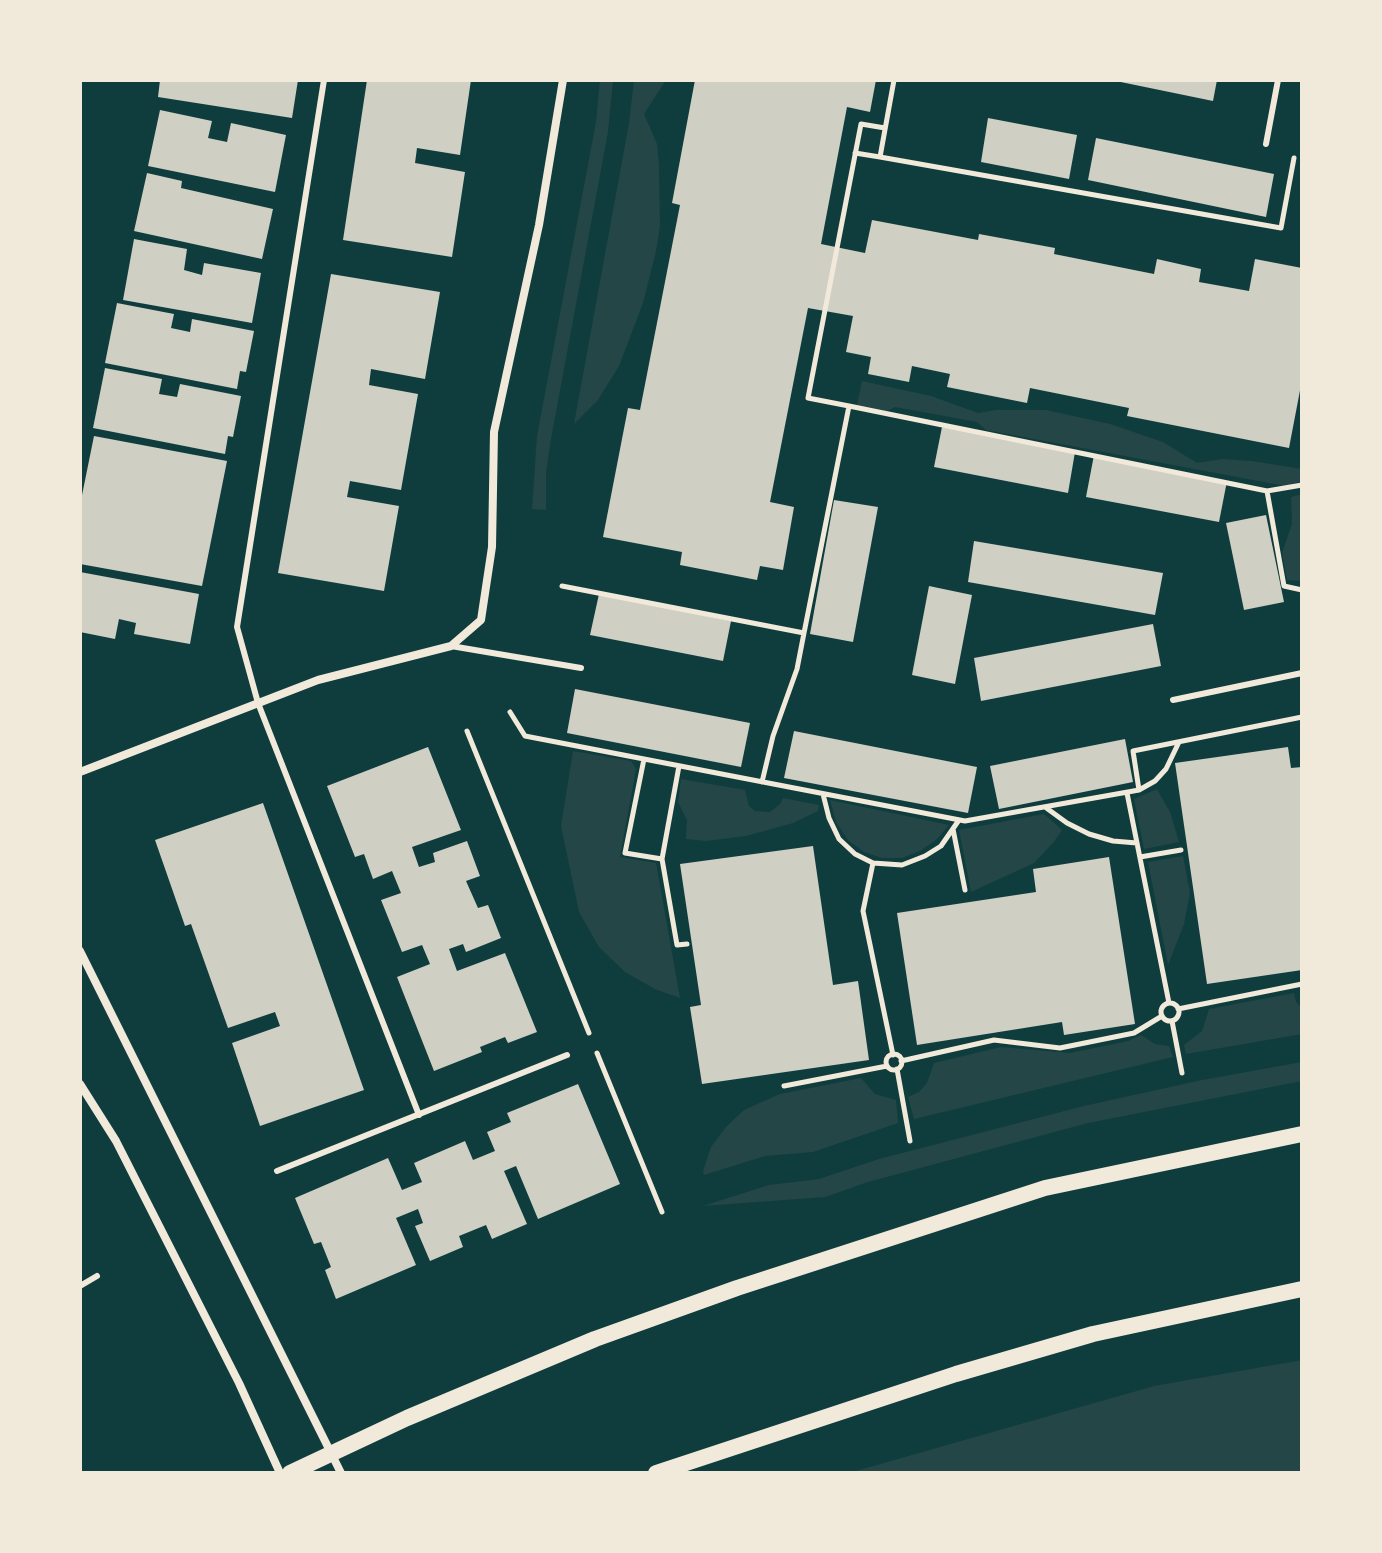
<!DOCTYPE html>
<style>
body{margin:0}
#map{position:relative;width:1382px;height:1553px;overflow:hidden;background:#0f3d3e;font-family:"DM Sans",sans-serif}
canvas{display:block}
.frame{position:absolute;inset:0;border:82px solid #f1e9da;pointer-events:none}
</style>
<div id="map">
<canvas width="1382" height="1553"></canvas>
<div class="frame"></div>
</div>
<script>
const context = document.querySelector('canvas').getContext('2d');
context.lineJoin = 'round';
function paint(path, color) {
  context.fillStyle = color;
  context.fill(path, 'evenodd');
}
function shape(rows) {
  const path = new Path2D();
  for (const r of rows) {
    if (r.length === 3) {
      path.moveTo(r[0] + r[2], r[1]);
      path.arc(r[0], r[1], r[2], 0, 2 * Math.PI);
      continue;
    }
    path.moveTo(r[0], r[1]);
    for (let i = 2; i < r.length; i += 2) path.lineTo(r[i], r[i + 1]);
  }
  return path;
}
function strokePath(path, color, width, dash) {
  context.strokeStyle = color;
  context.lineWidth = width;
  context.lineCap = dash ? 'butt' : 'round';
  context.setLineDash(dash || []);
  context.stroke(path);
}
paint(shape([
 [600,80,613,80,608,132,551,439,546,473,546,510,532,509,537,436,596,122],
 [634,80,666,80,644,114,657,144,659,165,660,226,656,251,643,303,619,366,598,400,574,424,629,123],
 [862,381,931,396,978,413,996,410,1046,410,1110,424,1163,442,1197,463,1223,459,1252,461,1302,469,1302,481,1285,486,986,430,977,422,895,407,887,411,857,405],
 [1302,494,1302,581,1287,580,1282,553,1292,524,1291,497],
 [573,751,631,761,636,769,620,857,656,863,680,998,655,989,625,972,599,947,579,912,561,826],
 [681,779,745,790,749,806,755,811,770,812,780,804,783,798,819,805,818,811,793,823,746,836,706,841,686,839,687,820,678,802],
 [1157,789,1170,812,1179,842,1144,849,1134,799],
 [830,800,949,825,936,840,920,851,902,858,882,858,864,852,848,840,836,822],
 [1044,814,1062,830,1053,843,1034,863,971,892,959,830],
 [1183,856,1190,893,1184,924,1168,965,1148,862],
 [1294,993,1296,1002,1302,1008,1302,1034,1186,1054,1184,1045,1202,1031,1209,1009],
 [1141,1035,1155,1044,1169,1046,1173,1057,914,1119,908,1097,919,1092,927,1083,934,1063,1001,1047,1070,1053,1128,1041],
 [1302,1062,1302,1081,1088,1123,868,1182,825,1197,703,1206,769,1185,819,1179,879,1159,1084,1106,1202,1080],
 [861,1078,875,1094,896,1100,898,1123,813,1152,765,1156,704,1175,703,1171,711,1147,726,1127,744,1110,780,1094],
 [1302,1360,1302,1473,849,1473,1154,1386]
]), '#244646');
paint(shape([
 [160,80,298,80,292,118,158,97],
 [367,80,471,80,460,155,417,148,415,163,465,172,452,257,343,240],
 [695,80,876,80,870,112,847,107,821,244,865,253,872,220,978,240,979,234,1055,248,1054,254,1154,274,1157,259,1201,269,1199,282,1249,291,1255,259,1302,268,1302,380,1289,448,1127,416,1129,408,1030,388,1027,403,947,387,950,374,912,366,909,382,868,374,871,357,846,352,853,316,808,308,770,502,794,507,783,570,760,566,757,580,680,565,682,552,603,537,628,408,640,410,680,205,672,203],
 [1111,80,1217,80,1213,101],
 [160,110,212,121,208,138,227,142,231,123,286,135,275,192,148,166],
 [988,118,1077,135,1069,179,981,162],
 [1096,138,1274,174,1266,217,1088,180],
 [147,173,182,181,181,188,273,209,262,259,134,231],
 [134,239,187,249,184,270,202,275,204,263,261,273,252,323,123,300],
 [331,274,440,292,425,379,371,369,369,385,418,394,401,490,350,481,347,497,399,506,384,591,278,573],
 [117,303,174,314,171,328,190,332,192,319,254,331,246,372,240,371,237,389,105,363],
 [105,368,162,379,159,394,177,397,180,384,241,396,233,437,228,436,225,454,93,428],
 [942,427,1075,452,1068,493,934,467],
 [94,436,227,461,202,586,80,564,80,505],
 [1094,455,1227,481,1219,522,1086,497],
 [834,500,878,507,853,642,810,634],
 [1266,515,1284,602,1244,610,1226,523],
 [974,541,1163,573,1155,615,968,582],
 [80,572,199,594,190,644,134,634,136,623,119,619,115,639,80,632],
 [929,586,972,595,955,684,912,675],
 [599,594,731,621,723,661,590,635],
 [1153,624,1161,666,981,701,974,658],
 [575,689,750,723,741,767,567,733],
 [794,731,977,767,968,813,784,778],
 [1125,739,1133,782,999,809,990,766],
 [428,747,461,830,412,847,419,867,435,862,433,853,467,841,480,876,466,881,478,908,488,905,501,938,466,952,463,944,449,949,457,971,505,953,537,1032,508,1043,505,1037,480,1047,482,1052,434,1071,397,977,430,964,422,945,402,952,381,900,401,893,392,871,373,879,364,854,355,857,327,786],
 [1288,747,1291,768,1302,767,1302,970,1207,984,1175,763],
 [263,803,364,1090,260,1126,232,1043,280,1026,275,1012,228,1028,191,924,185,926,155,840],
 [813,846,833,985,858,981,869,1060,702,1084,690,1007,701,1005,680,864],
 [1109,857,1135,1024,1064,1035,1062,1022,917,1045,897,913,1036,892,1033,869],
 [578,1084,620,1184,538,1219,516,1166,504,1171,527,1224,492,1239,486,1225,459,1236,463,1247,430,1261,415,1226,423,1223,418,1209,396,1218,416,1265,336,1299,325,1270,331,1267,321,1242,314,1244,295,1198,388,1158,402,1190,422,1182,414,1163,465,1141,473,1160,495,1151,487,1132,511,1122,507,1113]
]), '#cfcfc3');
strokePath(shape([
 [894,80,880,157,1281,228,1294,158],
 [855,153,880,157],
 [849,406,808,398,861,124,885,128],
 [1267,491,1302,485],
 [562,586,804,633,849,406,1267,491,1284,586,1302,590],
 [510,712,525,736,965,821,1139,790,1155,781,1166,769,1179,742],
 [467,731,589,1033],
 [644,759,625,853,662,859],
 [679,766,662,859,677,945,687,944],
 [762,782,773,736,797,669,804,633],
 [1139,790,1133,751,1302,717],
 [1127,793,1169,1003],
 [823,794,829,818,839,839,855,854,873,863,902,865,925,856,941,846,959,820],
 [1045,807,1067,823,1089,834,1113,841,1137,843],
 [953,829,965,890],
 [1140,857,1181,850],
 [873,863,863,911,893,1055],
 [1170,1012,9],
 [1178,1009,1302,984],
 [1172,1021,1182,1073],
 [597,1053,662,1212],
 [894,1062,8],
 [901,1061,994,1040,1060,1048,1134,1033,1162,1016],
 [897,1069,910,1141],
 [784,1086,887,1066]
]), '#f1e9da', 5);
strokePath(shape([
 [324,80,237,627,258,703,419,1115],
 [1266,144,1278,80],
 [451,646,581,668],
 [1173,700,1302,673],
 [277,1171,567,1055],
 [80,1286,97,1276]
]), '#f1e9da', 6);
strokePath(shape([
 [80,772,318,680,451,646,481,620,492,547,494,432,539,225,563,80],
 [80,951,341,1473],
 [80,1084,116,1141,239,1383,280,1473]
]), '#f1e9da', 8);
strokePath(shape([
 [290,1473,407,1418,595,1339,737,1288,1045,1188,1302,1134],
 [656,1473,956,1374,1093,1334,1302,1289]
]), '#f1e9da', 16);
</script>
